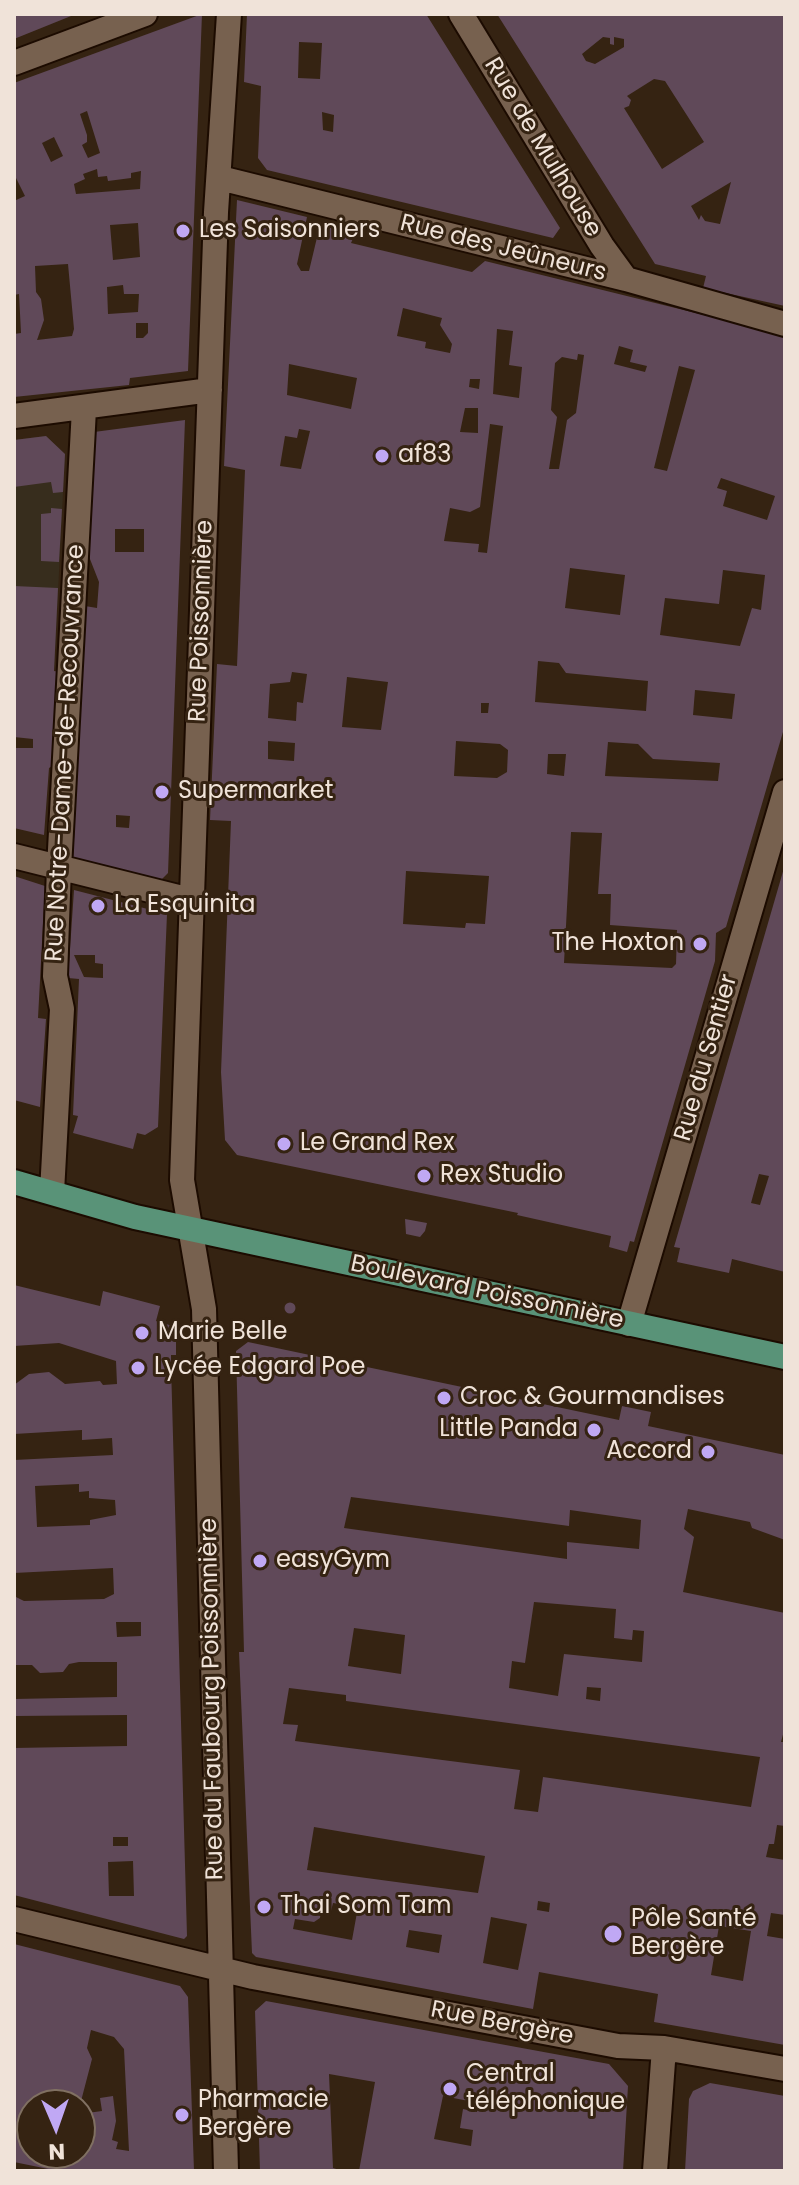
<!DOCTYPE html>
<meta charset="utf-8">
<style>
body{margin:0}
#map{position:relative;width:799px;height:2185px;overflow:hidden;background:#352312;font-family:Poppins,sans-serif}
canvas{display:block}
.frame{position:absolute;inset:0;border:16px solid #f0e3d9;pointer-events:none}
.north{position:absolute;left:16px;top:2089px;width:80px;height:80px;box-sizing:border-box;background:#352312;border:2px solid #807062;border-radius:50%;rotate:178deg;font-size:22px;font-weight:700;line-height:32px;text-align:center;color:#f0e3d9}
.north::after{content:'';display:block;margin:auto;width:28px;height:36px;background:#c0a8f4;clip-path:polygon(50% 0,100% 100%,50% 72%,0 100%)}
</style>
<div id="map">
<canvas width="799" height="2185"></canvas>
<div class="frame"></div>
<div class="north">N</div>
</div>
<script>
const context = document.querySelector('canvas').getContext('2d');
context.lineJoin = 'round';
function paint(path, color) {
  context.fillStyle = color;
  context.fill(path, 'evenodd');
}
function shape(rows) {
  const path = new Path2D();
  for (const r of rows) {
    if (r.length === 3) {
      path.moveTo(r[0] + r[2], r[1]);
      path.arc(r[0], r[1], r[2], 0, 2 * Math.PI);
      continue;
    }
    path.moveTo(r[0], r[1]);
    for (let i = 2; i < r.length; i += 2) path.lineTo(r[i], r[i + 1]);
  }
  return path;
}
function strokePath(path, color, width, dash) {
  context.strokeStyle = color;
  context.lineWidth = width;
  context.lineCap = dash ? 'butt' : 'round';
  context.setLineDash(dash || []);
  context.stroke(path);
}
function drawText(font, color, halo, rows, align = 'center') {
  context.font = font + ' Poppins,sans-serif';
  context.lineWidth = 6;
  context.setLineDash([]);
  context.textBaseline = 'middle';
  context.strokeStyle = halo;
  context.fillStyle = color;
  for (const [text, x, y, turn = 0] of rows) {
    context.save();
    context.translate(x, y);
    context.rotate((+turn || 0) * Math.PI / 180);
    context.textAlign = isNaN(turn) ? turn : align;
    if (halo) context.strokeText(text, 0, 0);
    context.fillText(text, 0, 0);
    context.restore();
  }
}
paint(shape([
 [46,436,65,454,54,671,14,671,14,440]
]), '#372d1d');
paint(shape([
 [14,14,76,14,14,39],
 [202,14,188,371,130,378,129,385,14,397,14,334,21,333,19,294,14,295,14,201,25,196,14,174,14,83],
 [87,111,100,153,88,158,82,145,87,142,87,135,80,114],
 [54,137,63,156,51,162,42,143],
 [97,169,98,177,107,176,108,181,131,178,131,173,141,171,140,189,76,194,74,184,85,179,83,174],
 [138,223,140,257,113,260,110,225],
 [68,264,74,329,72,336,37,340,44,320,41,299,36,292,35,266],
 [123,285,124,294,139,294,138,312,108,314,107,287],
 [136,323,148,323,148,333,143,338,136,338],
 [247,14,426,14,560,228,553,238,267,170,258,158,261,86,244,82],
 [299,42,322,43,320,79,298,78],
 [322,112,334,115,333,132,323,130],
 [497,14,785,14,785,306,703,288,706,276,655,264],
 [603,37,610,38,610,44,614,45,614,37,624,39,624,47,595,64,586,61,582,54],
 [654,79,665,81,704,142,662,169,624,108,629,106,631,100,627,96],
 [731,182,720,224,705,221,701,215,699,220,691,206],
 [237,200,307,217,297,264,301,271,309,271,320,225,355,234,351,243,443,265,472,272,485,261,785,335,785,725,726,927,716,933,715,961,634,1242,630,1241,627,1252,609,1247,611,1236,517,1215,518,1213,237,1155,225,1140,221,1072,231,821,210,820,217,664,237,666,245,470,224,466],
 [403,308,442,318,440,325,452,344,450,353,425,348,426,342,397,336],
 [497,329,513,331,509,365,522,367,519,398,493,394],
 [619,346,633,350,630,362,647,366,645,372,614,364],
 [578,354,584,355,576,413,567,420,559,469,549,469,557,417,551,410,555,363,562,357,577,360],
 [289,364,357,378,351,409,287,395],
 [679,366,695,370,667,471,654,468],
 [470,379,480,379,479,389,469,387],
 [465,408,478,408,478,433,460,432],
 [490,424,503,426,487,553,478,552,479,544,444,541,450,508,470,512,480,507],
 [299,429,310,431,301,469,280,466,285,436,297,438],
 [721,478,775,496,767,520,723,506,727,491,717,488],
 [570,568,625,575,620,615,565,608],
 [723,570,765,575,761,610,752,608,740,646,660,635,665,598,719,604],
 [538,661,559,663,566,673,648,681,646,711,535,702],
 [292,672,307,674,303,703,297,702,296,721,268,718,270,684,290,682],
 [347,677,388,682,381,730,342,727],
 [695,690,735,694,732,719,693,715],
 [481,703,489,703,488,713,481,713],
 [268,741,295,743,294,761,268,759],
 [456,741,500,744,508,750,507,772,497,778,454,776],
 [608,742,638,744,653,759,720,763,718,781,605,776],
 [548,754,566,754,564,776,547,774],
 [571,832,602,833,598,894,611,894,610,925,677,930,676,964,672,968,564,963],
 [406,871,489,876,485,924,466,923,465,928,403,924],
 [185,420,168,873,158,883,73,860,85,606,97,608,99,582,88,554,94,432],
 [115,529,144,529,144,552,115,552],
 [116,815,130,816,129,828,116,827],
 [46,436,65,454,63,492,53,493,51,482,14,487,14,440],
 [51,508,62,509,59,562,41,561,41,514,51,513],
 [14,586,58,588,54,671,61,672,56,764,49,768,44,835,14,828,14,748,33,748,33,739,14,737],
 [784,868,785,1272,732,1259,729,1273,677,1262,680,1248,674,1247],
 [759,1174,769,1176,760,1205,751,1203],
 [14,876,45,886,38,1018,46,1019,40,1107,14,1100],
 [74,890,167,914,158,1127,145,1135,137,1133,133,1149,73,1133,78,1116,73,1115,79,979,68,978],
 [74,955,95,955,95,963,103,964,103,978,84,977],
 [405,1219,427,1223,425,1231,420,1237,406,1234],
 [14,1285,100,1306,103,1291,160,1306,156,1321,176,1327,176,1355,171,1355,171,1365,187,1936,184,1939,14,1895,14,1748,127,1746,127,1715,14,1716,14,1699,117,1697,117,1662,79,1662,69,1664,63,1672,40,1673,32,1665,14,1665,14,1596,24,1601,104,1599,114,1594,113,1568,14,1573,14,1460,113,1455,112,1438,82,1440,82,1430,14,1434,14,1385,29,1374,49,1372,65,1384,100,1381,103,1385,117,1384,116,1361,59,1343,14,1346],
 [79,1484,79,1492,89,1491,89,1498,115,1500,116,1515,90,1520,90,1525,37,1527,35,1486],
 [116,1622,141,1622,141,1636,117,1637],
 [113,1837,128,1837,128,1846,113,1846],
 [133,1861,134,1896,109,1896,108,1862],
 [290,1308,5.5],
 [248,1342,619,1420,622,1406,651,1412,648,1426,785,1455,785,1540,752,1528,750,1522,688,1509,684,1529,694,1537,683,1592,785,1613,785,1727,781,1742,785,1742,785,1826,777,1825,774,1844,769,1844,766,1857,785,1860,785,1915,771,1913,767,1936,785,1939,785,2045,654,2022,658,1994,539,1972,533,2009,256,1957,252,1953,239,1652,244,1652,236,1351],
 [351,1497,569,1526,570,1510,641,1520,639,1549,567,1542,567,1559,344,1528],
 [534,1602,616,1609,614,1638,632,1640,633,1630,644,1631,642,1662,564,1654,558,1696,509,1688,512,1661,525,1663],
 [354,1628,405,1635,401,1674,348,1666],
 [587,1687,601,1688,600,1701,586,1699],
 [289,1688,346,1695,346,1701,760,1757,751,1807,543,1777,538,1812,514,1809,520,1770,295,1741,298,1725,283,1724],
 [314,1827,485,1856,478,1893,307,1870],
 [538,1901,550,1903,549,1912,537,1910],
 [333,1903,358,1907,352,1940,293,1929,295,1919,314,1922,320,1918,321,1910,331,1911],
 [491,1917,527,1924,518,1970,483,1963],
 [719,1926,751,1931,743,1981,711,1975],
 [409,1930,442,1935,439,1953,406,1947],
 [14,1944,180,1986,188,1997,194,2171,58,2171,14,2162],
 [91,2030,114,2037,124,2049,129,2151,116,2149,118,2142,112,2140,116,2121,113,2096,100,2098,102,2111,80,2114,80,2153,32,2153,32,2105,80,2105,92,2059,87,2048],
 [266,2001,609,2064,628,2086,623,2171,359,2171,375,2082,329,2074,333,2168,343,2171,260,2171,255,2011],
 [443,2096,479,2103,477,2112,463,2109,460,2128,473,2130,471,2146,434,2139],
 [710,2083,785,2096,785,2171,685,2171,689,2099,693,2091]
]), '#604959');
const minor = shape([
 [461,14,602,246,626,279],
 [14,63,145,14],
 [220,178,626,279,785,324],
 [14,416,210,390],
 [14,856,194,901],
 [52,1192,62,1009,55,976,59,868,84,409],
 [629,1324,785,792],
 [14,1919,253,1977,618,2046,664,2048,785,2069],
 [226,2171,204,1309,182,1180,216,212,229,14],
 [655,2171,664,2048]
]);
const major = shape([
 [14,1182,135,1217,785,1357]
]);
strokePath(minor, '#1c0b00', 28);
strokePath(major, '#1c0b00', 28);
strokePath(minor, '#77614f', 24);
strokePath(major, '#599378', 24);
for (const [x, y, r, color] of [
 [183,231,8,"#c0a8f4"],
 [382,456,8,"#c0a8f4"],
 [162,792,8,"#c0a8f4"],
 [98,906,8,"#c0a8f4"],
 [700,944,8,"#c0a8f4"],
 [284,1144,8,"#c0a8f4"],
 [424,1176,8,"#c0a8f4"],
 [142,1333,8,"#c0a8f4"],
 [138,1368,8,"#c0a8f4"],
 [444,1398,8,"#c0a8f4"],
 [594,1430,8,"#c0a8f4"],
 [708,1452,8,"#c0a8f4"],
 [260,1561,8,"#c0a8f4"],
 [264,1907,8,"#c0a8f4"],
 [613,1934,10,"#c0a8f4"],
 [450,2089,8,"#c0a8f4"],
 [182,2115,8,"#c0a8f4"]
]) {
  const dot = new Path2D();
  dot.arc(x, y, r, 0, 2 * Math.PI);
  context.fillStyle = color;
  context.fill(dot);
  strokePath(dot, '#352312', 3);
}
drawText('24px', '#f0e3d9', '#352312', [
 ["Rue de Mulhouse",542,148,59],
 ["Rue des Jeûneurs",503,249,14],
 ["Rue Poissonnière",202,621,-88],
 ["Rue Notre-Dame-de-Recouvrance",66,753,-87],
 ["Rue du Sentier",707,1058,-74],
 ["Boulevard Poissonnière",487,1293,12],
 ["Rue du Faubourg Poissonnière",213,1699,-91],
 ["Rue Bergère",502,2024,11]
]);
drawText('24px', '#f0e3d9', '#352312', [
 ["Les Saisonniers",199,231],
 ["af83",398,456],
 ["Supermarket",178,792],
 ["La Esquinita",114,906],
 ["The Hoxton",684,944,"right"],
 ["Le Grand Rex",300,1144],
 ["Rex Studio",440,1176],
 ["Marie Belle",158,1333],
 ["Lycée Edgard Poe",154,1368],
 ["Croc & Gourmandises",460,1398],
 ["Little Panda",578,1430,"right"],
 ["Accord",692,1452,"right"],
 ["easyGym",276,1561],
 ["Thai Som Tam",280,1907],
 ["Pôle Santé",631,1920],
 ["Bergère",631,1948],
 ["Central",466,2075],
 ["téléphonique",466,2103],
 ["Pharmacie",198,2101],
 ["Bergère",198,2129]
], 'left');
</script>
